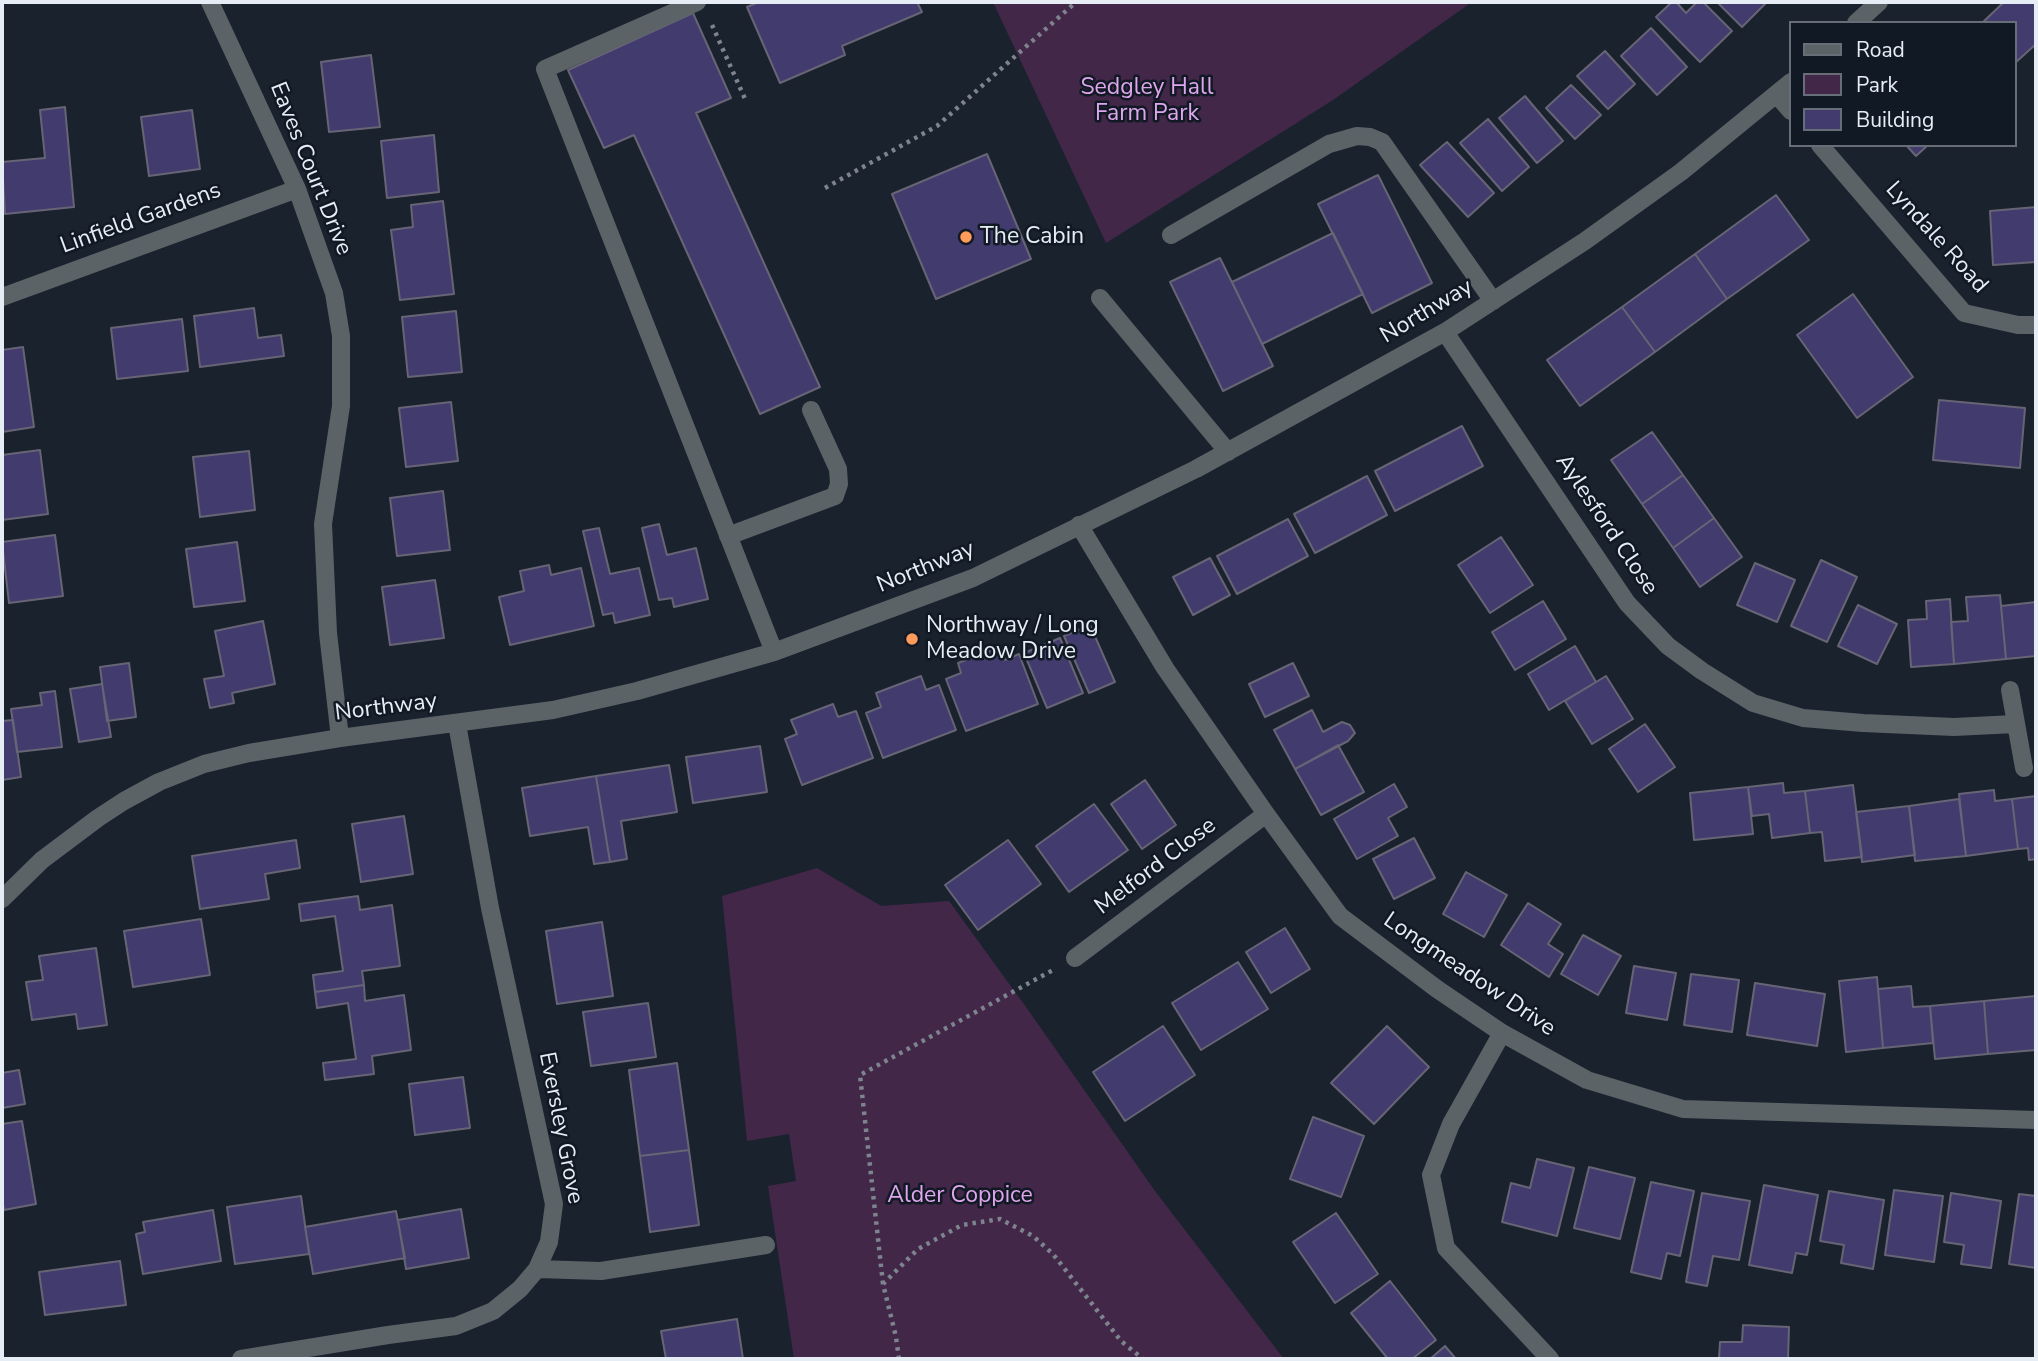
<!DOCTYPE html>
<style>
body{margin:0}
#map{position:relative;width:2038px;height:1361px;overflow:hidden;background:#1a222e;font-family:"Nunito Sans",sans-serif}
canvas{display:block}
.frame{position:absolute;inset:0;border:4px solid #e7edf5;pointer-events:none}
.legend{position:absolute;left:1789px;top:21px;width:228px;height:126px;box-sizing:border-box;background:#111924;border:2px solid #676e78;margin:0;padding:9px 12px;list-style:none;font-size:21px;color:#e7edf5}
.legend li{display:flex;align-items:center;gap:14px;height:35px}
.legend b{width:35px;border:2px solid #676e78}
</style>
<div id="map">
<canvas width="2038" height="1361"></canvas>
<div class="frame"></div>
<ul class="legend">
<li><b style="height:9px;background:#5b6367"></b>Road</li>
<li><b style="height:19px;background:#422749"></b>Park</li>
<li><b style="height:19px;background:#423b6d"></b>Building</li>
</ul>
</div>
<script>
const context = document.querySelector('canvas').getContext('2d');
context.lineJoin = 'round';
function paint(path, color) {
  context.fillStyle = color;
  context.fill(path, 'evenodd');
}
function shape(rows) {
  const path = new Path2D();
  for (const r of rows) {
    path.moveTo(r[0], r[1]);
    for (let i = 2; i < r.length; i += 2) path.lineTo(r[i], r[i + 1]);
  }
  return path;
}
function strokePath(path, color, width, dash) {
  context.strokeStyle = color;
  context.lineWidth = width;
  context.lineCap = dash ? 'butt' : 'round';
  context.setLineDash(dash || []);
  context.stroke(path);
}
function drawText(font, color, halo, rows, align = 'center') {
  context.font = font + ' "Nunito Sans",sans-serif';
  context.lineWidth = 5;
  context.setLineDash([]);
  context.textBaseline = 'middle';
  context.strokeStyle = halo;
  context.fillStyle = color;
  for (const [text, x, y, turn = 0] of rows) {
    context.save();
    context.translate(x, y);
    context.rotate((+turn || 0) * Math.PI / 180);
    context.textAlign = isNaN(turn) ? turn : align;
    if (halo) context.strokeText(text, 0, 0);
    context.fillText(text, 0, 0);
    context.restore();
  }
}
paint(shape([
 [993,2,1472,2,1333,100,1106,243],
 [817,868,881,906,949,901,1026,1007,1155,1191,1284,1359,794,1359,768,1186,796,1181,789,1134,747,1141,722,896]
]), '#422749');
const building = shape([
 [759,2,917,2,922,12,842,46,845,55,780,83,747,7,759,2],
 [1672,2,1676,2,1686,13,1697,2,1703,2,1732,31,1700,62,1656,17,1672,2],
 [1717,2,1767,2,1742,27,1717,2],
 [2004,2,2036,2,2036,44,2015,63,2015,23,1982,23,2004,2],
 [693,13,731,98,696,113,820,387,760,414,634,135,604,148,568,70,693,13],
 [1651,28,1687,67,1657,95,1621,56,1651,28],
 [1605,51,1635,84,1608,109,1577,76,1605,51],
 [371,55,380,127,329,132,321,62,371,55],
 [1571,85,1601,115,1575,139,1546,108,1571,85],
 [1525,96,1563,141,1537,163,1499,118,1525,96],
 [65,107,74,207,5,214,2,162,45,158,40,110,65,107],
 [192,110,200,169,149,176,141,117,192,110],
 [1488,119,1529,167,1502,191,1460,143,1488,119],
 [434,135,439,192,387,198,381,141,434,135],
 [1447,142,1494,193,1468,217,1420,165,1447,142],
 [1906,145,1928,145,1916,156,1906,145],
 [987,154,1031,259,936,299,892,194,987,154],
 [1378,175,1432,283,1372,313,1318,204,1378,175],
 [1776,195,1809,240,1727,299,1695,254,1776,195],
 [443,201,454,294,400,300,391,230,413,227,411,205,443,201],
 [2036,207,2036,262,1993,265,1990,211,2036,207],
 [1333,233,1363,294,1262,344,1232,282,1333,233],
 [1695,254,1727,299,1655,352,1622,307,1695,254],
 [1220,258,1273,366,1223,391,1170,282,1220,258],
 [1853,294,1913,377,1857,418,1797,335,1853,294],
 [1622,307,1655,352,1580,406,1547,360,1622,307],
 [254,308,258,338,281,335,284,356,200,367,194,316,254,308],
 [456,311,462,372,408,377,402,317,456,311],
 [182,319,188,371,117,379,111,328,182,319],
 [23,347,34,427,2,432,2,350,23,347],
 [1939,400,2025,408,2020,468,1933,460,1939,400],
 [451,402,458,461,406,467,399,408,451,402],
 [1462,426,1483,466,1395,511,1375,471,1462,426],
 [1652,432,1683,475,1642,504,1611,460,1652,432],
 [40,450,48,514,2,520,2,455,40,450],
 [249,451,255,510,200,517,193,457,249,451],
 [1683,475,1714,518,1673,548,1642,504,1683,475],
 [1367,476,1387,515,1315,553,1294,514,1367,476],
 [443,491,450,550,397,556,390,498,443,491],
 [1714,518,1742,557,1700,587,1673,548,1714,518],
 [1288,519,1308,556,1237,594,1217,556,1288,519],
 [659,524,667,555,696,548,708,599,674,607,672,598,659,600,642,528,659,524],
 [599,528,610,574,639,568,650,615,615,623,613,613,603,615,583,531,599,528],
 [55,535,63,596,9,603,2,542,55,535],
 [1501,537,1533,585,1490,613,1458,565,1501,537],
 [237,542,245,601,194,607,186,549,237,542],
 [1210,558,1230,595,1193,615,1173,577,1210,558],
 [1821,560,1857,577,1827,642,1791,626,1821,560],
 [1755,563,1795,580,1777,622,1737,605,1755,563],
 [549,565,551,575,581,568,594,626,510,645,499,597,524,591,520,571,549,565],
 [435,580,444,638,390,645,382,587,435,580],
 [2000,595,2006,659,1954,664,1951,622,1968,621,1966,597,2000,595],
 [1950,599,1954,664,1911,667,1908,620,1927,619,1926,601,1950,599],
 [1543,601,1566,639,1515,670,1492,632,1543,601],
 [2036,602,2036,656,2006,659,2001,606,2036,602],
 [1858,605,1897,624,1877,664,1838,646,1858,605],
 [263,621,275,684,232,693,234,703,210,708,204,679,224,676,215,631,263,621],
 [1090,625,1115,682,1089,693,1064,636,1090,625],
 [1060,638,1083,693,1047,708,1024,653,1060,638],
 [1575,646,1596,682,1549,710,1528,674,1575,646],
 [1000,647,1005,660,1019,654,1038,704,966,731,946,679,961,673,958,663,1000,647],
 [129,663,136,717,107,721,100,667,129,663],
 [1293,663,1309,696,1265,717,1249,684,1293,663],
 [921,676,926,690,939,685,956,730,883,758,866,713,881,707,876,693,921,676],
 [1606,676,1633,719,1592,744,1565,701,1606,676],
 [102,684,111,737,79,742,70,689,102,684],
 [55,691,62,747,17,752,11,709,42,705,40,693,55,691],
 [833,704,838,717,856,711,873,758,802,785,785,739,797,734,791,720,833,704],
 [1312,710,1323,732,1342,722,1350,725,1355,733,1348,741,1295,769,1274,730,1312,710],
 [13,720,21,777,2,780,2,721,13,720],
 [1645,724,1675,767,1638,792,1609,749,1645,724],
 [1338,745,1364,792,1321,815,1295,769,1338,745],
 [760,746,767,792,693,803,686,757,760,746],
 [669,765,677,812,621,821,627,859,610,862,596,776,669,765],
 [596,776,610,862,594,864,588,827,530,836,522,788,596,776],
 [1145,780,1176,825,1142,849,1111,804,1145,780],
 [1783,783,1784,793,1805,791,1810,833,1772,838,1769,814,1752,816,1748,787,1783,783],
 [1394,784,1407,807,1388,818,1398,836,1357,859,1334,819,1394,784],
 [1853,785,1862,857,1825,861,1822,832,1810,833,1805,791,1853,785],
 [1748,787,1753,834,1694,840,1690,793,1748,787],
 [1994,790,1995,801,2012,799,2018,849,1966,856,1959,794,1994,790],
 [2036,796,2036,859,2029,860,2028,848,2018,849,2012,799,2036,796],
 [1959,799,1966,856,1915,861,1909,806,1959,799],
 [1094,804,1128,850,1069,892,1036,846,1094,804],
 [1909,806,1915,855,1862,862,1856,812,1909,806],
 [404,816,413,874,361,882,352,824,404,816],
 [1414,838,1435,878,1394,899,1373,859,1414,838],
 [296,840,300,868,265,874,269,899,200,909,192,856,296,840],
 [1008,840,1041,884,978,930,945,885,1008,840],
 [1466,872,1507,895,1484,937,1443,914,1466,872],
 [358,896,360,910,392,905,400,966,362,971,364,985,315,992,313,975,343,971,335,916,301,921,299,904,358,896],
 [1528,903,1561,924,1548,944,1563,954,1549,977,1501,945,1528,903],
 [201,919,210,975,133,987,124,931,201,919],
 [602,922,613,996,557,1004,546,931,602,922],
 [1285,928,1310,969,1271,993,1246,952,1285,928],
 [1583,935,1621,956,1598,995,1561,974,1583,935],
 [96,948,107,1025,78,1029,76,1014,32,1020,26,982,43,980,39,956,96,948],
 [1238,962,1268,1009,1201,1050,1172,1003,1238,962],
 [1634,966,1676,973,1667,1020,1626,1013,1634,966],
 [1691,974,1739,980,1732,1032,1684,1025,1691,974],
 [1877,977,1883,1048,1846,1052,1839,981,1877,977],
 [1755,983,1825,994,1817,1046,1747,1035,1755,983],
 [364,985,365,1001,404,995,411,1050,372,1056,374,1074,325,1080,323,1063,356,1059,348,1003,317,1008,315,992,364,985],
 [1911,986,1913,1007,1930,1006,1933,1043,1883,1048,1878,989,1911,986],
 [2036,996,2036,1050,1988,1054,1984,1001,2036,996],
 [1984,1001,1988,1054,1935,1059,1930,1006,1984,1001],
 [648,1003,656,1057,591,1066,583,1012,648,1003],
 [1163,1026,1195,1075,1125,1121,1093,1072,1163,1026],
 [1387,1026,1429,1067,1374,1124,1331,1083,1387,1026],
 [677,1063,689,1150,640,1156,629,1070,677,1063],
 [19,1070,25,1104,2,1108,2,1073,19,1070],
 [463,1077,470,1128,415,1135,409,1084,463,1077],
 [1313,1117,1364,1136,1341,1197,1290,1179,1313,1117],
 [22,1121,36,1204,4,1210,2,1198,2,1124,22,1121],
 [689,1150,699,1225,650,1232,640,1156,689,1150],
 [1537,1159,1574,1168,1557,1236,1502,1222,1511,1183,1530,1188,1537,1159],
 [1589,1167,1635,1178,1620,1239,1574,1228,1589,1167],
 [1651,1182,1694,1191,1680,1256,1667,1253,1661,1279,1631,1272,1651,1182],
 [1764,1185,1818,1195,1807,1255,1796,1253,1792,1273,1749,1265,1764,1185],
 [1894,1190,1943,1196,1934,1262,1885,1255,1894,1190],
 [1829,1191,1884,1200,1873,1269,1841,1263,1844,1245,1820,1241,1829,1191],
 [1702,1193,1750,1201,1739,1260,1713,1256,1707,1286,1686,1282,1702,1193],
 [1951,1193,2001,1201,1991,1268,1961,1264,1964,1245,1944,1242,1951,1193],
 [2019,1194,2036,1196,2036,1268,2009,1264,2019,1194],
 [301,1196,309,1254,235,1264,227,1207,301,1196],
 [461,1209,469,1258,406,1269,398,1220,461,1209],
 [213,1210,221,1261,143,1274,136,1234,145,1232,143,1222,213,1210],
 [396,1211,405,1258,313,1274,305,1227,396,1211],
 [1336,1213,1378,1274,1335,1303,1293,1242,1336,1213],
 [120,1261,126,1305,45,1315,39,1272,120,1261],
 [1390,1281,1436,1340,1412,1359,1388,1359,1351,1313,1390,1281],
 [737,1319,743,1359,666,1359,661,1331,737,1319],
 [1743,1325,1789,1327,1788,1359,1719,1359,1720,1342,1742,1342,1743,1325],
 [1445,1346,1456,1359,1430,1359,1445,1346]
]);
paint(building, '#423b6d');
strokePath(building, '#666475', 2);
strokePath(shape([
 [712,25,746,101],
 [825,188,937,126,1076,2],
 [883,1284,860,1075,1053,970],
 [899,1359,896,1337,883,1284,918,1249,962,1225,1000,1219,1033,1236,1053,1254,1121,1341,1143,1359]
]), '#7d848e', 4.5, [3.5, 5]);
strokePath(shape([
 [210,2,297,189,334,293,341,336,341,406,323,524,328,633,340,738],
 [697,2,545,69,774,652],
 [1856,23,1879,2],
 [1777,95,1791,111],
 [1820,145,1964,313,2018,325,2036,325],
 [1171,235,1329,144,1357,136,1370,137,1382,142,1493,301],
 [2,297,297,189],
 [1100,298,1228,452],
 [1445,332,1627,603,1668,646,1702,671,1753,703,1803,718,1863,723,1954,727,2015,724],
 [1079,525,1165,668,1266,814,1340,916,1437,989,1502,1033,1587,1080,1683,1109,2036,1120],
 [728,536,835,496,839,484,838,469,811,410],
 [2010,690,2024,768],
 [2,899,42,860,98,818,124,801,159,782,204,764,249,753,340,738,553,710,637,691,774,652,973,578,1196,469,1445,332,1585,241,1681,172,1791,82],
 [1075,958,1266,814],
 [1502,1033,1451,1124,1431,1175,1446,1248,1550,1359],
 [537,1269,601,1271,766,1245],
 [241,1359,388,1335,456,1326,493,1311,520,1289,537,1269,549,1242,554,1204,490,908,457,724]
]), '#5b6367', 18);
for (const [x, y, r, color] of [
 [966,237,7,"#ff9b5b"],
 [912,639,7,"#ff9b5b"]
]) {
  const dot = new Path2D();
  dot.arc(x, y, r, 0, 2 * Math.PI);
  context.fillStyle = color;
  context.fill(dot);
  strokePath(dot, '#111924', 2.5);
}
drawText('23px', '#dea6ec', '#111924', [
 ["Sedgley Hall",1147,88],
 ["Farm Park",1147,114],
 ["Alder Coppice",960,1196]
]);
drawText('23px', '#e7edf5', '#111924', [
 ["Eaves Court Drive",310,169,68],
 ["Linfield Gardens",141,219,-20],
 ["Lyndale Road",1936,238,48],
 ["Northway",1427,312,-31],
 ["Aylesford Close",1606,525,56],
 ["Northway",926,568,-22],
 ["Northway",386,708,-7],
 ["Melford Close",1156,867,-37],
 ["Longmeadow Drive",1469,975,34],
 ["Eversley Grove",560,1128,79]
]);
drawText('23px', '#e7edf5', '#111924', [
 ["The Cabin",980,237],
 ["Northway / Long",926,626],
 ["Meadow Drive",926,652]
], 'left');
</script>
